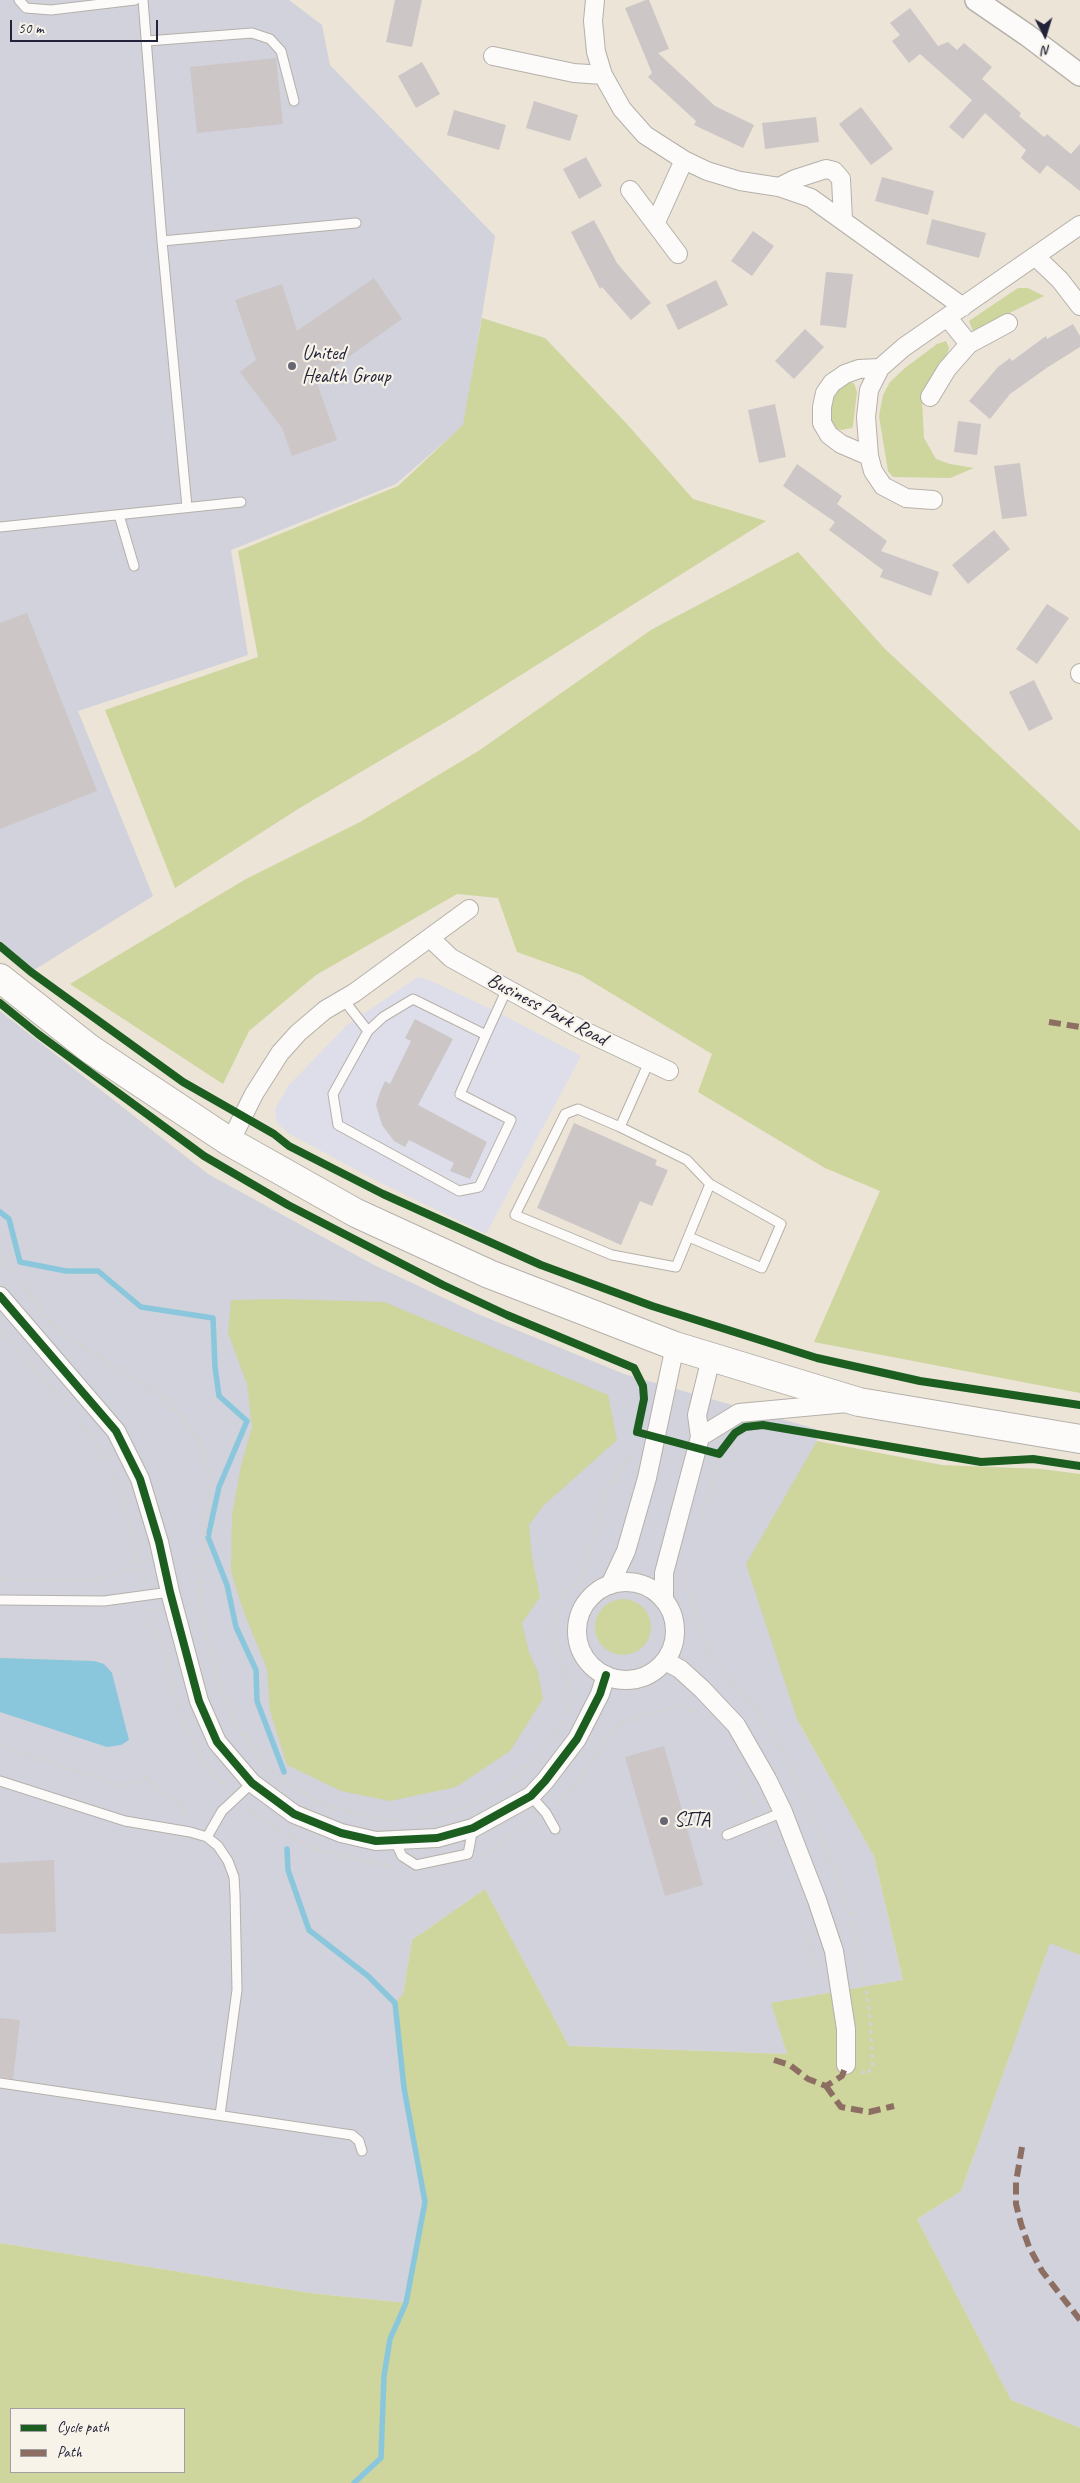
<!DOCTYPE html>
<style>
body{margin:0}
#map{position:relative;width:1080px;height:2483px;overflow:hidden;background:#ebe4d7;font-family:Caveat,sans-serif}
canvas{display:block}
.legend{position:absolute;left:10px;top:2408px;width:175px;height:65px;box-sizing:border-box;background:#f7f3e8;border:1px solid #a29fa3;margin:0;padding:6px 9px;list-style:none;font-size:15px;color:#22223b}
.legend li{display:flex;align-items:center;gap:10px;height:25px}
.legend b{width:25px;border:1px solid #a29fa3}
.north{position:absolute;left:1020px;top:10px;width:50px;height:50px;-webkit-text-stroke:4px #f7f3e8;paint-order:stroke;rotate:175deg;font-size:14px;font-weight:700;line-height:20px;text-align:center;color:#22223b}
.north::after{content:'';display:block;margin:auto;width:18px;height:22px;background:#22223b;clip-path:polygon(50% 0,100% 100%,50% 72%,0 100%)}
.scale{position:absolute;left:10px;top:20px;width:148px;height:22px;box-sizing:border-box;border:2px solid #22223b;border-top:0;padding-left:6px;font-size:15px;line-height:18px;white-space:nowrap;color:#22223b;-webkit-text-stroke:4px #f7f3e8;paint-order:stroke}
</style>
<div id="map">
<canvas width="1080" height="2483"></canvas>
<ul class="legend">
<li><b style="height:6px;background:#1b5e20"></b>Cycle path</li>
<li><b style="height:6px;background:#8d6e63"></b>Path</li>
</ul>
<div class="north">N</div>
<div class="scale">50 m</div>
</div>
<script>
const context = document.querySelector('canvas').getContext('2d');
context.lineJoin = 'round';
function paint(path, color) {
  context.fillStyle = color;
  context.fill(path, 'evenodd');
}
function shape(rows) {
  const path = new Path2D();
  for (const r of rows) {
    if (r.length === 3) {
      path.moveTo(r[0] + r[2], r[1]);
      path.arc(r[0], r[1], r[2], 0, 2 * Math.PI);
      continue;
    }
    path.moveTo(r[0], r[1]);
    for (let i = 2; i < r.length; i += 2) path.lineTo(r[i], r[i + 1]);
  }
  return path;
}
function strokePath(path, color, width, dash) {
  context.strokeStyle = color;
  context.lineWidth = width;
  context.lineCap = dash ? 'butt' : 'round';
  context.setLineDash(dash || []);
  context.stroke(path);
}
function drawText(font, color, halo, rows, align = 'center') {
  context.font = font + ' Caveat,sans-serif';
  context.lineWidth = 4.5;
  context.setLineDash([]);
  context.textBaseline = 'middle';
  context.strokeStyle = halo;
  context.fillStyle = color;
  for (const [text, x, y, turn = 0] of rows) {
    context.save();
    context.translate(x, y);
    context.rotate((+turn || 0) * Math.PI / 180);
    context.textAlign = isNaN(turn) ? turn : align;
    if (halo) context.strokeText(text, 0, 0);
    context.fillText(text, 0, 0);
    context.restore();
  }
}
paint(shape([
 [418,977,431,981,497,1012,581,1056,486,1234,377,1181,288,1133,277,1123,275,1109,289,1085,347,1025]
]), '#dddeea');
paint(shape([
 [0,0,289,0,322,25,330,65,495,236,464,425,396,484,231,550,248,655,78,711,153,896,34,970,0,941],
 [0,1011,208,1174,374,1265,480,1315,624,1374,816,1429,817,1441,797,1719,874,1856,903,1980,772,2003,787,2054,569,2046,485,1889,412,1940,403,1994,416,2148,425,2202,406,2303,310,2293,0,2243],
 [1050,1942,1080,1955,1080,2428,1011,2400,917,2219,961,2191]
]), '#d1d2db');
paint(shape([
 [1018,288,1028,288,1044,296,973,331,969,321],
 [482,318,545,338,626,423,693,499,766,521,454,717,298,809,175,888,105,710,258,657,238,551,398,486,463,425],
 [946,341,949,348,946,357,926,385,922,401,924,438,936,459,950,464,974,468,950,478,893,477,888,471,879,416,883,395,890,382,905,368,937,344],
 [847,383,854,383,857,392,853,425,852,428,841,430,833,428,827,418,834,397,839,386],
 [798,552,885,649,1080,831,1080,1393,814,1342,880,1191,825,1168,698,1092,712,1054,581,975,517,952,498,898,457,894,316,975,249,1031,223,1084,70,984,246,879,360,822,480,750,651,630],
 [283,1299,384,1302,608,1395,617,1440,543,1506,529,1525,532,1558,540,1597,522,1623,529,1652,538,1672,543,1699,510,1751,456,1787,390,1801,341,1791,287,1765,270,1711,267,1669,243,1610,231,1571,232,1515,241,1466,252,1427,247,1384,228,1333,231,1300],
 [817,1441,942,1465,1041,1469,1080,1474,1080,1955,1050,1943,961,2191,917,2219,1011,2400,1080,2428,1080,2483,0,2483,0,2243,310,2293,406,2303,425,2202,404,2088,395,2003,403,1994,412,1940,485,1889,569,2046,787,2054,771,2003,903,1980,874,1856,797,1719,746,1564],
 [11,2409,184,2409,184,2472,11,2472],
 [623,1627,28]
]), '#ced59d');
paint(shape([
 [0,1658,94,1661,104,1664,112,1673,129,1740,121,1745,107,1747,0,1712]
]), '#8ac7dc');
strokePath(shape([
 [0,1212,9,1219,20,1262,66,1271,98,1271,141,1307,213,1318,215,1367,219,1396,247,1421,219,1487,208,1537,227,1585,236,1627,256,1670,257,1701,284,1772],
 [287,1849,288,1870,309,1930,368,1976,395,2003,404,2088,425,2202,406,2303,390,2339,384,2376,381,2458,354,2483]
]), '#8ac7dc', 5.5);
paint(shape([
 [395,0,422,0,412,47,386,42],
 [646,0,649,0,669,49,658,53,715,106,754,125,743,148,694,125,696,121,648,77,652,73,625,8],
 [910,8,938,46,948,42,957,50,964,43,992,67,982,79,1021,113,1019,116,1044,137,1047,134,1071,154,1080,144,1080,191,1047,165,1040,174,1021,158,1026,150,985,113,963,139,949,127,972,100,920,54,909,63,892,41,900,35,890,23],
 [276,58,283,124,197,133,190,67],
 [422,62,440,94,416,108,398,76],
 [534,101,578,115,570,141,526,128],
 [861,107,893,149,871,165,839,124],
 [454,110,506,125,499,150,447,135],
 [816,117,819,142,765,149,762,123],
 [586,157,602,186,579,199,563,169],
 [882,177,934,191,928,215,875,201],
 [932,219,986,233,979,258,926,244],
 [594,220,617,263,651,303,631,320,602,287,600,289,571,232],
 [753,231,774,246,752,276,731,261],
 [826,272,853,274,846,328,820,325],
 [374,278,402,319,316,380,337,440,292,456,282,428,240,372,256,360,235,300,282,284,297,331],
 [716,280,728,305,678,330,666,305],
 [1073,324,1080,336,1080,347,1048,367,1010,394,990,419,969,401,998,367,1010,358,1012,361,1046,336,1047,339],
 [805,329,824,347,794,379,775,361],
 [775,404,786,457,759,463,748,410],
 [958,421,981,424,977,455,954,452],
 [1020,463,1027,516,1002,519,994,466],
 [797,464,842,496,837,504,887,541,881,551,939,572,931,596,880,577,883,570,829,530,835,522,783,486],
 [994,530,1010,549,968,584,952,565],
 [1047,604,1069,618,1037,664,1016,649],
 [27,613,97,791,0,829,0,623],
 [1034,680,1053,719,1029,731,1009,692],
 [415,1019,453,1039,418,1105,487,1142,470,1179,450,1171,454,1163,409,1140,405,1147,394,1141,382,1125,376,1105,380,1092,385,1081,390,1084,411,1041,405,1038],
 [574,1123,657,1160,655,1165,668,1170,652,1206,640,1201,621,1245,537,1208],
 [664,1746,703,1885,665,1896,625,1757],
 [54,1860,56,1932,0,1934,0,1863],
 [0,2018,20,2020,13,2079,0,2077]
]), '#cdc6c7');
const service = shape([
 [19,0,26,8,51,10,135,0],
 [143,0,162,241,187,507],
 [147,41,252,33,270,39,281,51,294,101],
 [162,241,356,223],
 [119,515,134,566],
 [0,527,241,502],
 [343,999,368,1031],
 [486,1035,460,1094,511,1120,479,1187,459,1191,338,1125,333,1094,368,1031,383,1017,413,999,486,1035,507,989],
 [620,1127,687,1160,710,1184,676,1267,612,1255,515,1215,565,1114,578,1109,620,1127,649,1062],
 [689,1237,762,1268,781,1224,710,1184],
 [0,1600,104,1601,170,1592],
 [0,1781,125,1821,190,1832,207,1837,218,1846,228,1861,234,1877,235,1894,237,1990,220,2115],
 [531,1796,546,1813,555,1829],
 [727,1835,783,1812],
 [207,1837,222,1811,252,1783],
 [395,1841,402,1856,416,1865,468,1854,473,1828],
 [0,2083,352,2135,359,2141,362,2151]
]);
const minor = shape([
 [595,0,593,21,596,52,603,75,622,109,645,135,684,160,707,171,740,181,779,187,811,198,963,307],
 [493,56,574,73,603,75],
 [779,187,795,179,826,169,834,171,841,179,843,220],
 [630,190,678,254],
 [656,222,684,160],
 [1036,257,1060,280,1080,306],
 [948,318,969,344],
 [930,397,947,369,969,344,1008,323],
 [869,456,841,444,829,435,822,423,822,407,825,393,832,383,845,374,859,369,880,368],
 [933,500,906,498,883,486,873,471,869,456,866,417,869,390,880,368,904,347,1080,225],
 [1080,673,1080,674],
 [431,939,451,958,578,1028,669,1071],
 [230,1142,254,1094,280,1053,298,1033,325,1010,354,993,469,909],
 [0,1296,116,1431,140,1479,159,1542,170,1592,199,1701,217,1742,252,1783,294,1814,341,1833,376,1841,437,1838,473,1828,531,1796,545,1781,577,1739,600,1694,606,1675],
 [700,1437,739,1413,847,1403],
 [626,1631,49],
 [610,1585,626,1551,647,1478,675,1346],
 [664,1599,664,1573,700,1437,697,1415,711,1358],
 [665,1661,680,1669,702,1689,736,1725,767,1779,783,1812,817,1900,834,1951,846,2029,846,2065]
]);
const tertiary = shape([
 [976,0,1027,35,1080,75]
]);
const primary = shape([
 [0,978,90,1049,230,1142,356,1213,489,1274,675,1346,859,1402,1080,1439]
]);
strokePath(service, '#b5b0aa', 11);
strokePath(minor, '#b5b0aa', 20);
strokePath(tertiary, '#b5b0aa', 24);
strokePath(primary, '#b5b0aa', 30);
strokePath(shape([
 [0,1257,50,1321,68,1337,159,1394,183,1419,198,1439,207,1457,209,1496,199,1595,206,1636,218,1680,237,1726,262,1762,290,1785,319,1802,367,1817,398,1820],
 [0,1330,66,1405],
 [82,1423,108,1461],
 [112,1469,124,1500,136,1555,145,1582],
 [698,1522,718,1466,719,1454],
 [685,1571,685,1586,700,1621,707,1650,715,1662,757,1711,785,1756,815,1822,851,1915,869,2006,873,2067,866,2074,861,2071],
 [0,1579,87,1580,112,1576,127,1570,136,1555],
 [150,1608,149,1625,162,1640,177,1703,201,1761,226,1788],
 [567,1715,571,1697,567,1678,557,1652,554,1634,556,1613,565,1594,585,1571,607,1488,633,1452],
 [0,1746,119,1785,132,1784,147,1777,186,1811,187,1819],
 [739,1771,757,1808],
 [556,1804,577,1784,616,1727,622,1723,678,1705,696,1712],
 [247,1807,267,1823,315,1849,394,1868],
 [419,1819,458,1810,504,1788,540,1754,564,1720],
 [768,1832,775,1849],
 [482,1854,536,1820],
 [805,1927,816,1969]
]), '#d3d2d0', 3, [4, 4]);
strokePath(service, '#fcfbf9', 9);
strokePath(minor, '#fcfbf9', 18);
strokePath(tertiary, '#fcfbf9', 21);
strokePath(primary, '#fcfbf9', 28);
strokePath(shape([
 [1049,1022,1080,1027],
 [774,2060,790,2065,808,2079,826,2086,842,2076,846,2065],
 [826,2086,841,2107,869,2112,894,2106],
 [1022,2147,1016,2182,1016,2204,1021,2224,1029,2247,1042,2271,1080,2320]
]), '#8d6e63', 6, [12, 6]);
strokePath(shape([
 [0,946,31,972,183,1082,274,1134,289,1146,383,1194,541,1265,652,1306,817,1358,920,1381,1080,1405],
 [0,1003,38,1034,204,1156,288,1205,443,1285,507,1315,634,1368,643,1386,644,1399,637,1432,719,1454,735,1433,745,1427,763,1425,981,1462,1033,1459,1080,1466],
 [0,1296,116,1431,140,1479,159,1542,170,1592,199,1701,217,1742,252,1783,294,1814,341,1833,376,1841,437,1838,473,1828,531,1796,545,1781,577,1739,600,1694,606,1675]
]), '#1b5e20', 8);
for (const [x, y, r, color] of [
 [292,366,5,"#686672"],
 [664,1821,5,"#686672"]
]) {
  const dot = new Path2D();
  dot.arc(x, y, r, 0, 2 * Math.PI);
  context.fillStyle = color;
  context.fill(dot);
  strokePath(dot, '#f7f3e8', 2);
}
drawText('20px', '#22223b', '#f7f3e8', [
 ["United",302,354],
 ["Health Group",302,377],
 ["SITA",674,1821]
], 'left');
drawText('20px', '#22223b', '#f7f3e8', [
 ["Business Park Road",547,1010,28]
]);
</script>
